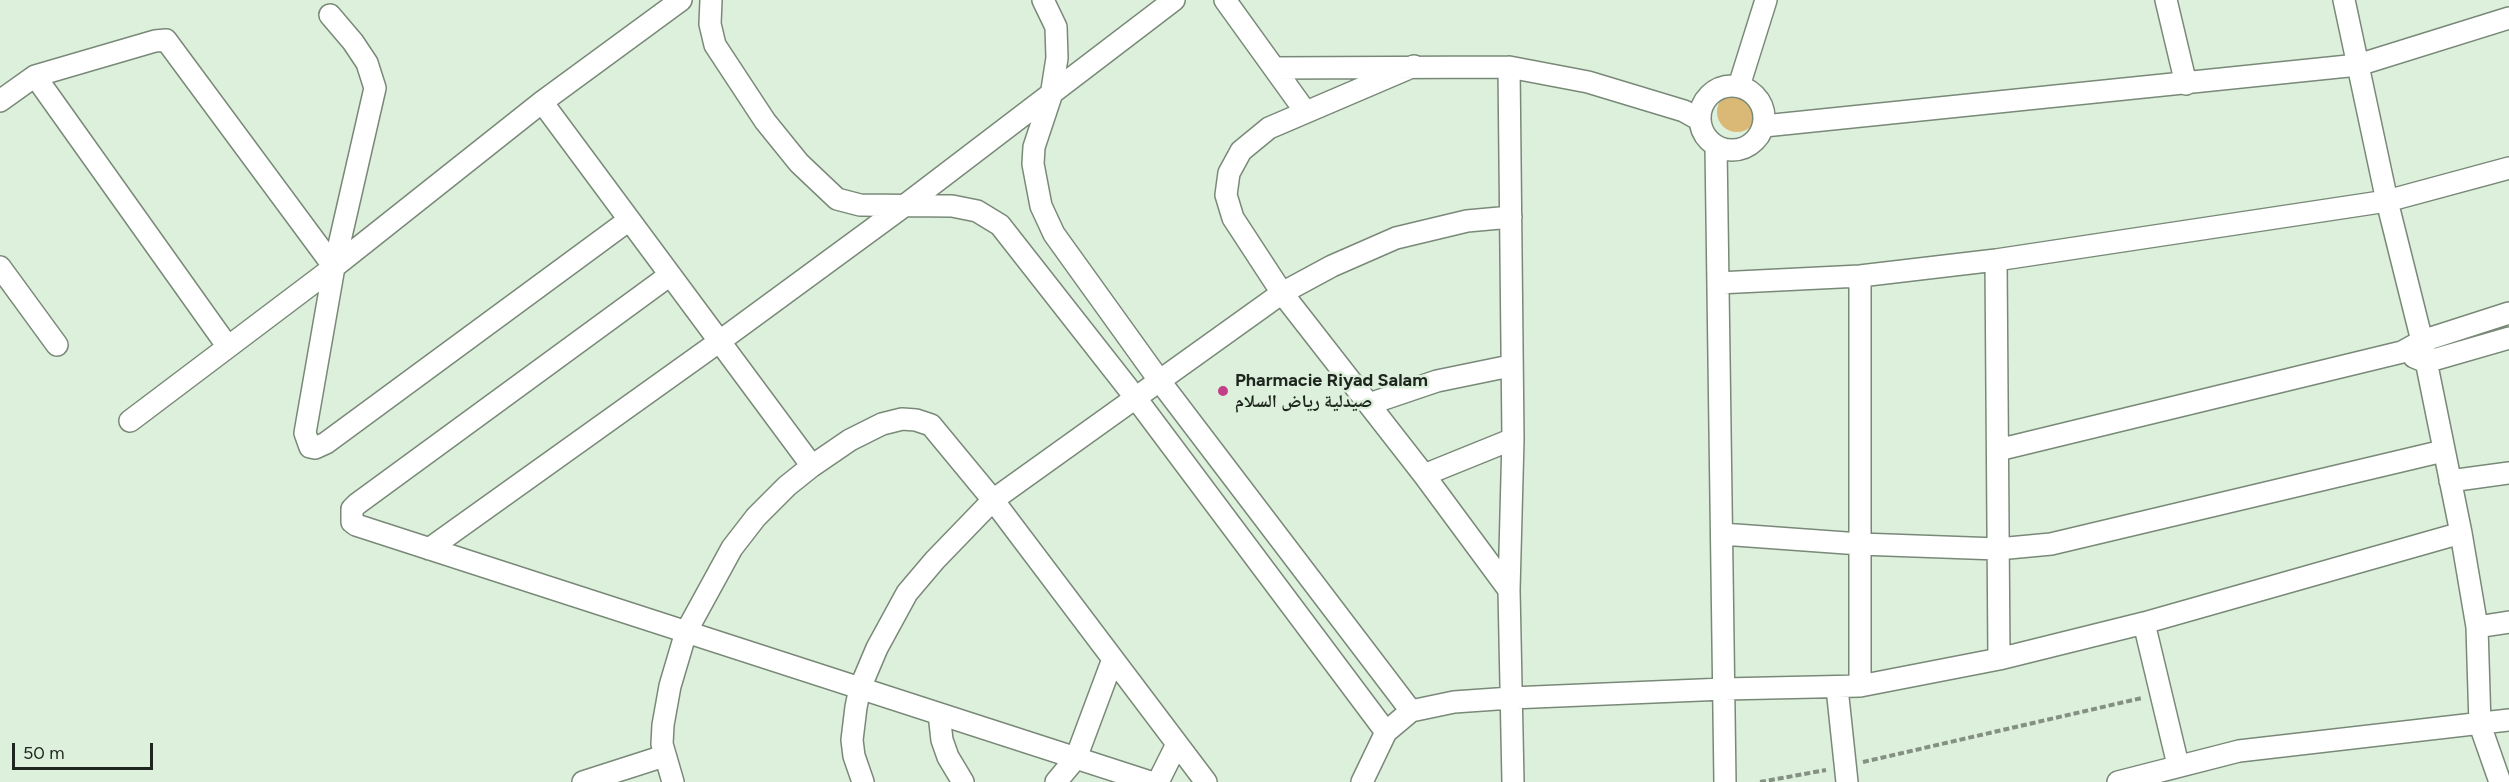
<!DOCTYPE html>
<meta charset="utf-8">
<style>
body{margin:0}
#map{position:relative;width:2509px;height:782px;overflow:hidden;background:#ddf0dc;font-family:Figtree,sans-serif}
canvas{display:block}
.scale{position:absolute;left:12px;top:743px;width:141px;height:27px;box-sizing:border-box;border:3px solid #1f261f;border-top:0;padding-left:8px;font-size:18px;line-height:21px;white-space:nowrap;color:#1f261f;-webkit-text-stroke:4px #ddf0dc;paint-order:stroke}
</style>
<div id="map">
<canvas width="2509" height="782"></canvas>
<div class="scale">50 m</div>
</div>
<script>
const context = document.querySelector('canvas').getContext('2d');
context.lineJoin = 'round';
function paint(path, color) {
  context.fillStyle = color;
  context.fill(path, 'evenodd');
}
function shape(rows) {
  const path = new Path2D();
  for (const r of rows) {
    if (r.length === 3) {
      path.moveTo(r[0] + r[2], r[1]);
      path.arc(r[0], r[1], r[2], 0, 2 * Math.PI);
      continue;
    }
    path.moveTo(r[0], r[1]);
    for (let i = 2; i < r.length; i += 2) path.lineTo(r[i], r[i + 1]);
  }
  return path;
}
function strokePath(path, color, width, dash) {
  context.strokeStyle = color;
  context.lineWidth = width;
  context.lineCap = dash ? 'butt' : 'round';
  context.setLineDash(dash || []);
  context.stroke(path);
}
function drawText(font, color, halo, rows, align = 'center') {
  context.font = font + ' Figtree,"Noto Naskh Arabic",sans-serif';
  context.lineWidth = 5;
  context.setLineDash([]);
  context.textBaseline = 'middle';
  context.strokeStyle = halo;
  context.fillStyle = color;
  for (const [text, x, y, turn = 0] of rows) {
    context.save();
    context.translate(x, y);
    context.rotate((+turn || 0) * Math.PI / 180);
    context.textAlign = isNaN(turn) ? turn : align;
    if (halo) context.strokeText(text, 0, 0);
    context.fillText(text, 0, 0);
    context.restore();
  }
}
paint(shape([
 [1737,112,20]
]), '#dab876');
const minor = shape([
 [711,0,710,24,715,45,765,121,799,163,837,199,860,205,952,206,977,211,1000,225,1135,397,1386,732],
 [1043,0,1056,27,1057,58,1051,96,1034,147,1033,164,1041,206,1054,234,1159,380,1411,711],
 [1225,0,1305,111],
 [2166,0,2186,84],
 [2344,0,2387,201,2422,341,2461,533,2477,627,2480,725,2500,782],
 [330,15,353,42,367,63,375,88,334,267,305,433,310,447,315,448,326,443,629,220],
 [1414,66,1269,128,1241,151,1229,173,1226,195,1233,218,1282,293,1424,475,1509,590],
 [1509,67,1513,439,1509,590,1513,782],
 [1274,68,1509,67,1588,82,1684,111,1700,120],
 [35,76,228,347],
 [1732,118,32],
 [1739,86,1766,0],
 [0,101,35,76,155,41,166,40,334,267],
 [542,102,812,466],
 [1764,126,2358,65,2509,18],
 [1716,146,1725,782],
 [1996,260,1999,659],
 [0,267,57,345],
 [670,275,357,504,352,509,352,522,356,525,1150,782],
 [1860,276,1860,686],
 [1718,283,1860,276,1996,260,2387,201,2509,168],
 [2414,357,2426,362,2509,338],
 [1369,404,1437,381,1510,366],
 [130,421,334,267,542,102,681,0],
 [1998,450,2402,352,2422,341,2509,313],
 [1424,475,1513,439],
 [2450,481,2509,473],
 [1722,534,1860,544,1998,549,2051,544,2443,451],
 [429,549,720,341,904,206,1174,0],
 [2144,623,2178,765],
 [2477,627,2509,622],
 [1837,688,1847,782],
 [939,714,942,740,948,757,963,782],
 [583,782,664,756],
 [673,782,662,744,663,725,670,686,686,632,732,548,756,517,787,486,812,466,850,440,882,424,902,419,916,420,931,425,993,500,1206,782],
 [863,782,854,756,852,740,856,707,860,688,877,648,907,593,935,560,993,500,1282,293,1332,266,1396,238,1467,221,1511,217],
 [1056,782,1076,758,1113,659],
 [1158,782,1177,744],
 [1362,782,1386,732,1411,711,1454,702,1511,698,1724,689,1860,686,1999,659,2144,623,2461,533],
 [2118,782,2239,751,2509,720]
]);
strokePath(minor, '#798978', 24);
strokePath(shape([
 [1863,762,2142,698],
 [1760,782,1826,770]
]), '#839082', 4, [6, 3]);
strokePath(minor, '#fff', 21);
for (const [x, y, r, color] of [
 [1223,391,6,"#c34086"]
]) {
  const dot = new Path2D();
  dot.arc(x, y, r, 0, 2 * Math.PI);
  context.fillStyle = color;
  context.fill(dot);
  strokePath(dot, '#ddf0dc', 2);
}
drawText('bold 18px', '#1f261f', '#ddf0dc', [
 ["Pharmacie Riyad Salam",1235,381],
 ["صيدلية رياض السلام",1235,402]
], 'left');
</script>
